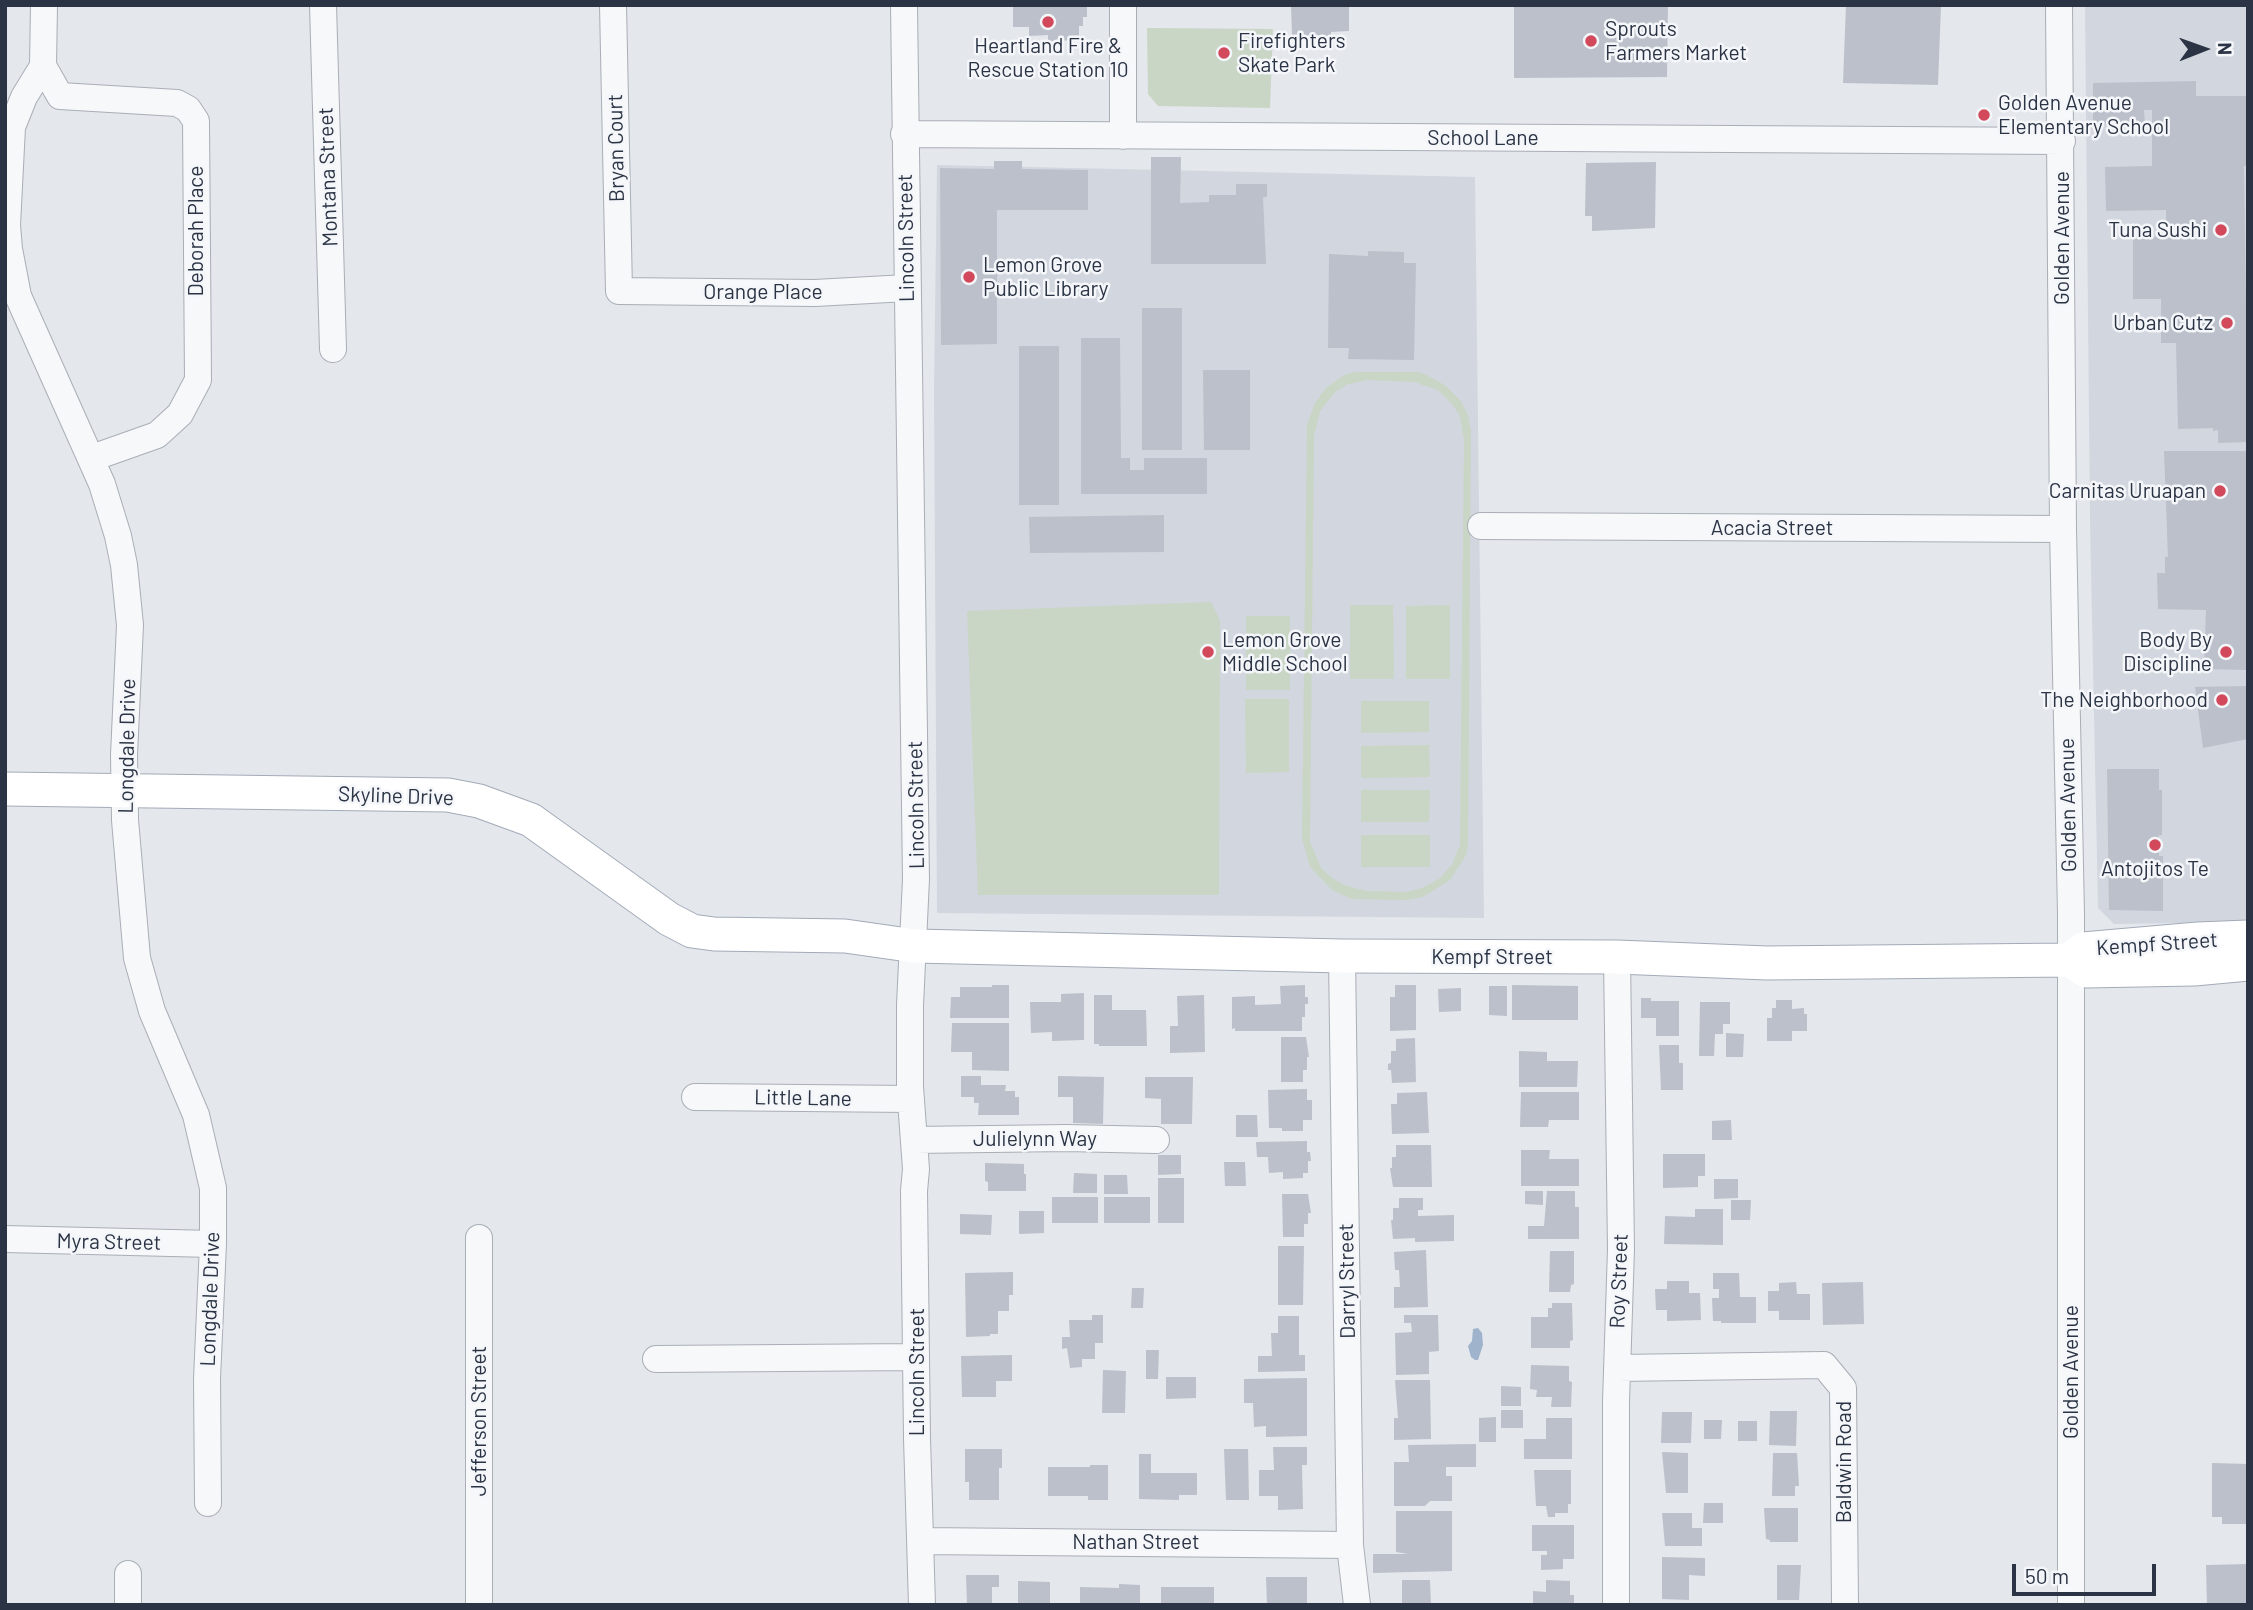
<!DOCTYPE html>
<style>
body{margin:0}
#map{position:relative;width:2253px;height:1610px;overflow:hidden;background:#e4e7ec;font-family:Barlow,sans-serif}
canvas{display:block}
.frame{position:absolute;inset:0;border:7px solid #2b3445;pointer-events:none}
.north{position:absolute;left:2169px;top:14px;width:70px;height:70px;-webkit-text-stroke:5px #f4f6f9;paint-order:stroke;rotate:89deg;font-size:19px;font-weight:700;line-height:28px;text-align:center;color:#2b3445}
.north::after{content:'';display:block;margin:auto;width:24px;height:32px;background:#2b3445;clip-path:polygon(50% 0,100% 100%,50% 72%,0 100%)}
.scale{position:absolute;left:2012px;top:1564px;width:144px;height:32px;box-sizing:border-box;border:4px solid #2b3445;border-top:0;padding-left:9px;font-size:21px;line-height:24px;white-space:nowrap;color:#2b3445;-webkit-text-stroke:5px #f4f6f9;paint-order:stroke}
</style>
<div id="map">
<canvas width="2253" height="1610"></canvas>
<div class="frame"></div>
<div class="north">N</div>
<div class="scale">50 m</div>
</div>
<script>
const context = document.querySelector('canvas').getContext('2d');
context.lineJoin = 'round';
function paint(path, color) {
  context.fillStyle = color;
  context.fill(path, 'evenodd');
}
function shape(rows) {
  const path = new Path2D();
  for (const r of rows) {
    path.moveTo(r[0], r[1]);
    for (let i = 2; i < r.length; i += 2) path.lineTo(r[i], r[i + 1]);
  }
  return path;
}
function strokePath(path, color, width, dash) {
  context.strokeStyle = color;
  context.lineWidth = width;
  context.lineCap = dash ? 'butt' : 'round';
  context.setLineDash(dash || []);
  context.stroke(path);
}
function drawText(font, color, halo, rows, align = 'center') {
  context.font = font + ' Barlow,sans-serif';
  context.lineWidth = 5;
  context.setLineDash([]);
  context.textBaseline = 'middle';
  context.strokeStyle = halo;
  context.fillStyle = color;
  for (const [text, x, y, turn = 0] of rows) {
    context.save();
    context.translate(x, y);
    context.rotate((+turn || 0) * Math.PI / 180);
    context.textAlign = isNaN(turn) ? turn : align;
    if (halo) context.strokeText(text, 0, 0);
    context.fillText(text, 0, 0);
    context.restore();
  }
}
paint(shape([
 [2085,5,2248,5,2248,922,2114,924,2098,908,2090,521],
 [937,165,1475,177,1484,918,937,913,934,391]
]), '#d2d6de');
paint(shape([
 [1147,28,1273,29,1270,108,1158,106,1148,94],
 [1355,372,1418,372,1427,375,1446,386,1460,400,1468,415,1471,432,1468,844,1466,855,1450,880,1423,897,1406,900,1352,899,1332,890,1310,867,1302,838,1307,425,1315,403,1326,388,1344,375],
 [1368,380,1414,382,1438,390,1452,404,1460,416,1464,440,1460,845,1452,865,1439,879,1422,888,1407,892,1366,891,1344,885,1332,878,1321,868,1310,842,1314,436,1320,411,1335,392,1348,384],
 [1211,602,1220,621,1219,895,978,895,967,611],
 [1350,605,1393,605,1394,679,1350,679],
 [1450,605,1450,679,1406,679,1406,606],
 [1246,616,1290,616,1290,690,1246,690],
 [1245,699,1289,699,1289,772,1246,773],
 [1361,701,1429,701,1429,732,1361,733],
 [1429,745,1430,777,1361,778,1361,746],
 [1361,790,1430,790,1429,822,1361,822],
 [1361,835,1430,835,1430,867,1361,867]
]), '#c9d6c5');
paint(shape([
 [1478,1328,1482,1333,1483,1345,1478,1360,1475,1360,1471,1357,1468,1346,1472,1341,1473,1329]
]), '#9fb4cc');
paint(shape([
 [1013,5,1087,5,1087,17,1083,17,1083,26,1079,26,1079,40,1048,41,1048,35,1029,36,1029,27,1013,27],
 [1291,5,1349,5,1349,31,1331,32,1331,36,1292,36],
 [1514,5,1668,5,1667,77,1514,78],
 [1846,5,1941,5,1938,85,1843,83],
 [2196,81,2196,96,2246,96,2248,166,2244,166,2248,442,2218,443,2218,430,2213,431,2213,428,2178,429,2176,343,2161,343,2161,299,2133,299,2133,236,2166,237,2166,210,2106,211,2105,167,2152,166,2152,110,2144,110,2145,125,2093,125,2093,83],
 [1151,157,1181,157,1180,203,1209,202,1209,195,1236,195,1236,184,1267,184,1267,197,1263,197,1266,264,1151,264],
 [994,161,1022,161,1022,169,1088,170,1088,210,997,210,997,344,941,345,940,168,994,169],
 [1656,162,1655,228,1592,231,1592,216,1585,216,1586,163],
 [1368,251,1404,252,1404,263,1416,263,1414,360,1348,359,1349,348,1328,348,1329,254,1368,256],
 [1142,308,1182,308,1182,450,1142,450],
 [1081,338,1120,338,1121,458,1130,458,1130,470,1144,470,1144,458,1207,458,1207,494,1081,494],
 [1019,346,1059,346,1059,505,1019,505],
 [1203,370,1250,370,1250,450,1204,450],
 [2164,451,2248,451,2248,670,2204,669,2206,610,2158,609,2157,573,2165,573,2165,557,2168,557],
 [1164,515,1164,552,1030,553,1029,517],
 [2248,686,2248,739,2203,748,2195,687],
 [2107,769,2159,769,2159,790,2162,790,2162,835,2159,835,2159,856,2163,856,2163,911,2109,910],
 [992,985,1009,985,1009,1018,950,1018,951,997,960,997,960,987,992,987],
 [1305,985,1305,997,1308,997,1308,1004,1305,1004,1305,1017,1302,1017,1302,1031,1235,1031,1235,1028,1232,1029,1232,997,1255,996,1255,1005,1281,1004,1280,986],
 [1395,985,1416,985,1416,1030,1390,1031,1390,997,1395,997],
 [1512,985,1578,986,1578,1020,1512,1020],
 [1489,986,1507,986,1507,1016,1489,1015],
 [1461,988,1461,1011,1439,1012,1438,989],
 [1084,993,1084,1040,1052,1041,1052,1032,1031,1033,1030,1002,1061,1002,1061,994],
 [1094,995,1112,995,1112,1010,1146,1010,1147,1046,1099,1046,1099,1044,1094,1044],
 [1204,995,1205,1052,1170,1053,1170,1026,1178,1026,1177,996],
 [1641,998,1651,998,1651,1001,1679,1001,1679,1036,1656,1036,1656,1018,1641,1018],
 [1776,1000,1792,1000,1792,1009,1804,1008,1804,1014,1807,1014,1807,1031,1792,1031,1792,1041,1767,1041,1767,1018,1772,1018,1772,1008,1776,1008],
 [1700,1002,1730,1002,1730,1024,1723,1024,1723,1034,1715,1034,1714,1056,1699,1056],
 [952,1023,1009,1023,1009,1071,972,1070,972,1052,951,1052],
 [1726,1033,1744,1034,1743,1057,1726,1057],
 [1281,1037,1306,1037,1309,1057,1307,1057,1307,1070,1303,1070,1303,1082,1281,1082],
 [1415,1038,1416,1082,1392,1083,1391,1070,1388,1070,1388,1064,1391,1063,1391,1051,1396,1051,1396,1039],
 [1659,1045,1679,1045,1679,1063,1683,1063,1683,1090,1661,1090],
 [1519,1051,1547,1052,1547,1061,1578,1061,1577,1087,1519,1087],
 [961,1076,981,1076,981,1085,1006,1085,1005,1091,1015,1091,1015,1097,1019,1097,1019,1115,978,1115,979,1103,974,1103,974,1097,961,1097],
 [1058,1076,1104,1077,1103,1124,1073,1123,1073,1097,1058,1097],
 [1145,1077,1193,1077,1192,1124,1161,1124,1161,1099,1145,1098],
 [1307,1089,1307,1100,1312,1100,1312,1120,1303,1120,1303,1131,1282,1131,1282,1128,1269,1128,1268,1090],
 [1427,1092,1429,1133,1392,1134,1391,1104,1397,1104,1397,1093],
 [1521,1092,1579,1092,1579,1120,1549,1120,1548,1127,1520,1127],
 [1236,1115,1257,1115,1258,1137,1236,1137],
 [1731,1120,1732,1140,1712,1140,1712,1121],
 [1307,1141,1307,1152,1310,1152,1311,1161,1308,1161,1308,1173,1303,1173,1303,1178,1283,1179,1283,1172,1269,1173,1268,1157,1257,1157,1256,1142],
 [1396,1145,1431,1145,1432,1187,1393,1187,1390,1168,1392,1168,1392,1157,1396,1157],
 [1521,1150,1550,1150,1549,1159,1579,1159,1579,1186,1521,1186],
 [1663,1154,1705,1154,1705,1176,1698,1176,1698,1187,1663,1188],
 [1158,1155,1181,1155,1181,1174,1158,1175],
 [1224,1162,1245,1162,1246,1186,1225,1186],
 [985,1163,1024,1164,1024,1174,1026,1174,1026,1191,988,1191,988,1182,985,1181],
 [1074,1173,1097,1174,1097,1193,1073,1193],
 [1104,1175,1127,1175,1128,1194,1104,1194],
 [1158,1178,1184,1178,1184,1223,1158,1223],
 [1714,1179,1738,1179,1738,1198,1714,1199],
 [1525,1191,1543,1191,1543,1205,1525,1204],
 [1547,1191,1575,1191,1575,1207,1579,1207,1579,1239,1528,1239,1528,1226,1544,1226],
 [1282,1194,1308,1194,1311,1213,1308,1213,1308,1224,1304,1224,1304,1237,1283,1237],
 [1052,1197,1098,1197,1098,1223,1052,1223],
 [1104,1197,1150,1197,1150,1223,1104,1223],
 [1399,1198,1423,1198,1423,1210,1418,1210,1418,1216,1454,1215,1454,1241,1415,1242,1415,1238,1393,1239,1391,1220,1393,1220,1393,1208,1399,1208],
 [1731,1200,1751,1200,1750,1220,1731,1220],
 [1695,1209,1723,1209,1723,1245,1664,1244,1665,1216,1695,1217],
 [1019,1211,1044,1211,1044,1233,1019,1234],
 [960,1214,992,1215,991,1235,960,1234],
 [1278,1246,1304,1246,1303,1305,1278,1305],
 [1426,1250,1428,1307,1394,1308,1394,1287,1400,1287,1399,1270,1395,1270,1394,1252],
 [1550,1251,1574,1251,1574,1284,1571,1285,1570,1292,1549,1292],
 [1013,1272,1013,1295,1009,1295,1009,1311,998,1311,998,1334,990,1334,990,1336,966,1337,965,1273],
 [1713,1273,1739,1273,1740,1297,1756,1297,1756,1323,1721,1323,1721,1321,1713,1321,1712,1298,1719,1298,1719,1289,1713,1289],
 [1667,1281,1689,1281,1689,1293,1700,1293,1701,1320,1667,1321,1667,1310,1656,1310,1655,1289,1667,1289],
 [1796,1282,1797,1294,1810,1294,1810,1320,1779,1320,1779,1311,1768,1311,1768,1291,1779,1291,1779,1283],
 [1863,1282,1864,1324,1823,1325,1822,1283],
 [1132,1288,1144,1288,1143,1308,1131,1308],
 [1552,1303,1572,1303,1573,1340,1570,1341,1570,1348,1531,1348,1531,1317,1548,1317,1548,1308,1552,1308],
 [1092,1315,1103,1315,1103,1343,1095,1343,1095,1359,1082,1359,1082,1367,1070,1368,1067,1348,1062,1349,1062,1337,1070,1337,1069,1320,1092,1320],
 [1404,1315,1438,1315,1439,1351,1429,1352,1429,1374,1396,1375,1395,1333,1412,1332,1411,1323,1404,1323],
 [1278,1316,1299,1316,1299,1355,1305,1355,1305,1371,1258,1372,1258,1356,1272,1356,1271,1333,1278,1333],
 [1146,1350,1159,1350,1158,1379,1146,1379],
 [1012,1355,1012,1381,996,1381,996,1397,962,1397,961,1356],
 [1531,1365,1569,1366,1569,1381,1572,1382,1571,1407,1551,1407,1552,1397,1536,1397,1537,1390,1530,1389],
 [1103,1370,1126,1371,1125,1413,1102,1413],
 [1166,1377,1196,1377,1196,1398,1166,1399],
 [1307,1378,1307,1436,1266,1437,1266,1426,1254,1427,1253,1403,1244,1403,1244,1379],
 [1395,1380,1430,1380,1431,1439,1394,1440,1394,1418,1398,1418],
 [1501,1386,1521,1387,1521,1406,1501,1406],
 [1501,1410,1523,1410,1523,1428,1501,1428],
 [1770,1411,1797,1411,1796,1446,1769,1445],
 [1662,1412,1692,1412,1691,1443,1661,1443],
 [1496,1417,1496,1442,1479,1442,1479,1418],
 [1546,1418,1572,1418,1572,1459,1524,1459,1524,1439,1546,1439],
 [1704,1420,1722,1420,1721,1439,1704,1439],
 [1738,1421,1757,1421,1757,1441,1738,1441],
 [1476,1444,1476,1467,1446,1467,1446,1476,1452,1476,1452,1501,1430,1501,1425,1506,1394,1506,1394,1462,1409,1462,1408,1445],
 [1273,1447,1307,1447,1307,1465,1302,1465,1303,1509,1278,1510,1278,1496,1259,1496,1259,1470,1274,1470],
 [965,1449,1002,1449,1002,1468,999,1468,999,1500,969,1500,969,1482,965,1482],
 [1224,1449,1248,1449,1249,1500,1226,1500],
 [1662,1452,1688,1453,1688,1493,1666,1493],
 [1773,1453,1797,1453,1799,1486,1795,1486,1795,1496,1772,1496],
 [1139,1454,1151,1454,1151,1473,1197,1473,1197,1495,1179,1495,1179,1500,1139,1499],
 [2212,1463,2248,1464,2248,1524,2222,1524,2222,1517,2212,1517],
 [1090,1465,1108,1465,1108,1500,1088,1500,1088,1496,1048,1496,1048,1467,1090,1467],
 [1534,1470,1571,1470,1571,1504,1568,1504,1568,1513,1555,1513,1555,1517,1548,1517,1546,1506,1536,1506],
 [1704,1503,1723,1503,1723,1523,1703,1523],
 [1764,1508,1798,1508,1798,1542,1770,1542,1770,1540,1766,1539],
 [1396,1511,1452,1511,1452,1571,1373,1573,1373,1554,1408,1554,1396,1552],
 [1662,1513,1692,1513,1692,1528,1702,1528,1702,1546,1665,1546],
 [1532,1525,1574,1525,1574,1559,1563,1559,1563,1569,1541,1570,1541,1555,1547,1555,1547,1551,1532,1551],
 [1662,1557,1705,1558,1705,1576,1689,1575,1689,1600,1662,1599],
 [2248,1564,2248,1605,2207,1605,2206,1565],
 [1777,1565,1801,1565,1799,1600,1777,1600],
 [966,1575,999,1575,999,1587,992,1587,992,1605,967,1605],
 [1266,1577,1307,1577,1307,1605,1267,1605],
 [1402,1580,1430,1580,1431,1605,1402,1605],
 [1546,1580,1570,1581,1570,1595,1574,1595,1574,1605,1533,1605,1533,1591,1546,1592],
 [1018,1581,1050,1582,1050,1605,1018,1605],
 [1119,1584,1140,1585,1140,1605,1080,1605,1080,1587,1119,1588],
 [1161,1587,1214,1587,1214,1605,1161,1605]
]), '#bbc0ca');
const minor = shape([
 [44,5,43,66,24,97,12,127,7,225,9,249,18,296,102,484,118,536,124,565,130,625,124,755,125,820,137,958,152,1011,196,1115,213,1188,213,1244,207,1379,208,1503],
 [323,5,333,349],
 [613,5,619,291,815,293,907,288],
 [904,5,916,879,910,1005,910,1087,916,1169,914,1191,917,1438,922,1605],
 [2059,5,2063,529,2071,914,2071,1605],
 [43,66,60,96,177,103,188,109,196,121,198,380,180,414,157,435,92,458],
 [904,134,2062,141],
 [1123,136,1123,5],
 [1481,526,2063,529],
 [1342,956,1350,1545,1357,1605],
 [695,1097,911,1099],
 [914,1140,1066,1138,1156,1140],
 [5,1239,213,1244],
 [656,1359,916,1357],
 [1617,1368,1824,1365,1843,1388,1845,1605],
 [921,1541,1350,1545],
 [128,1605,128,1574],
 [479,1605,479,1238],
 [1616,1605,1616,1402,1621,1249,1617,957]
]);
const major = shape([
 [5,789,448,795,479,801,531,820,669,919,692,931,714,934,845,936,915,946,1342,956,1617,957,1767,963,2069,960,2086,971,2194,969,2248,964],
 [2069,960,2083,949,2198,939,2248,937]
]);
strokePath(minor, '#a9aeb7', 28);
strokePath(major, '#a3abb8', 35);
strokePath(minor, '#f7f8fa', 26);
strokePath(major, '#fff', 33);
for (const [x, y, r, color] of [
 [1048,22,7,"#d1495b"],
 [1591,41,7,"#d1495b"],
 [1224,53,7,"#d1495b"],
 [1984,115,7,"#d1495b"],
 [2221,230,7,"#d1495b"],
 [969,277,7,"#d1495b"],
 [2227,323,7,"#d1495b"],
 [2220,491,7,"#d1495b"],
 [1208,652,7,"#d1495b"],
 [2226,652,7,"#d1495b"],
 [2222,700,7,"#d1495b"],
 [2155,845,7,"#d1495b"]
]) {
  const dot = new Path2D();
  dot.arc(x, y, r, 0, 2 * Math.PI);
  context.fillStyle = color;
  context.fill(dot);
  strokePath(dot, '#f4f6f9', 2.5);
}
drawText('21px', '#2b3445', '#f4f6f9', [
 ["Sprouts",1605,29],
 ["Farmers Market",1605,53],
 ["Firefighters",1238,41],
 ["Skate Park",1238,65],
 ["Heartland Fire &",1048,46,"center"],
 ["Rescue Station 10",1048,70,"center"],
 ["Golden Avenue",1998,103],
 ["Elementary School",1998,127],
 ["Tuna Sushi",2207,230,"right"],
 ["Lemon Grove",983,265],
 ["Public Library",983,289],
 ["Urban Cutz",2213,323,"right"],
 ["Carnitas Uruapan",2206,491,"right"],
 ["Lemon Grove",1222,640],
 ["Middle School",1222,664],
 ["Body By",2212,640,"right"],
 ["Discipline",2212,664,"right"],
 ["The Neighborhood",2208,700,"right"],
 ["Antojitos Te",2155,869,"center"]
], 'left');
drawText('21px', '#2b3445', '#f4f6f9', [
 ["School Lane",1483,138],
 ["Bryan Court",616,148,-91],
 ["Montana Street",328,177,-92],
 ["Deborah Place",196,231,-90],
 ["Lincoln Street",906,238,-91],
 ["Golden Avenue",2062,238,-90],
 ["Orange Place",763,292],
 ["Acacia Street",1772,528],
 ["Longdale Drive",127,746,-89],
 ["Skyline Drive",396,796,2],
 ["Lincoln Street",916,805,-91],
 ["Golden Avenue",2068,805,-91],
 ["Kempf Street",2157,944,-4],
 ["Kempf Street",1492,957],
 ["Little Lane",803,1098,1],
 ["Julielynn Way",1035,1139],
 ["Myra Street",109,1242,1],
 ["Darryl Street",1347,1281,-91],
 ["Roy Street",1619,1281,-88],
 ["Longdale Drive",210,1299,-88],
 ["Lincoln Street",917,1372,-90],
 ["Golden Avenue",2071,1372,-90],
 ["Jefferson Street",479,1421,-90],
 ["Baldwin Road",1844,1462,-90],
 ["Nathan Street",1136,1542]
]);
</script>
